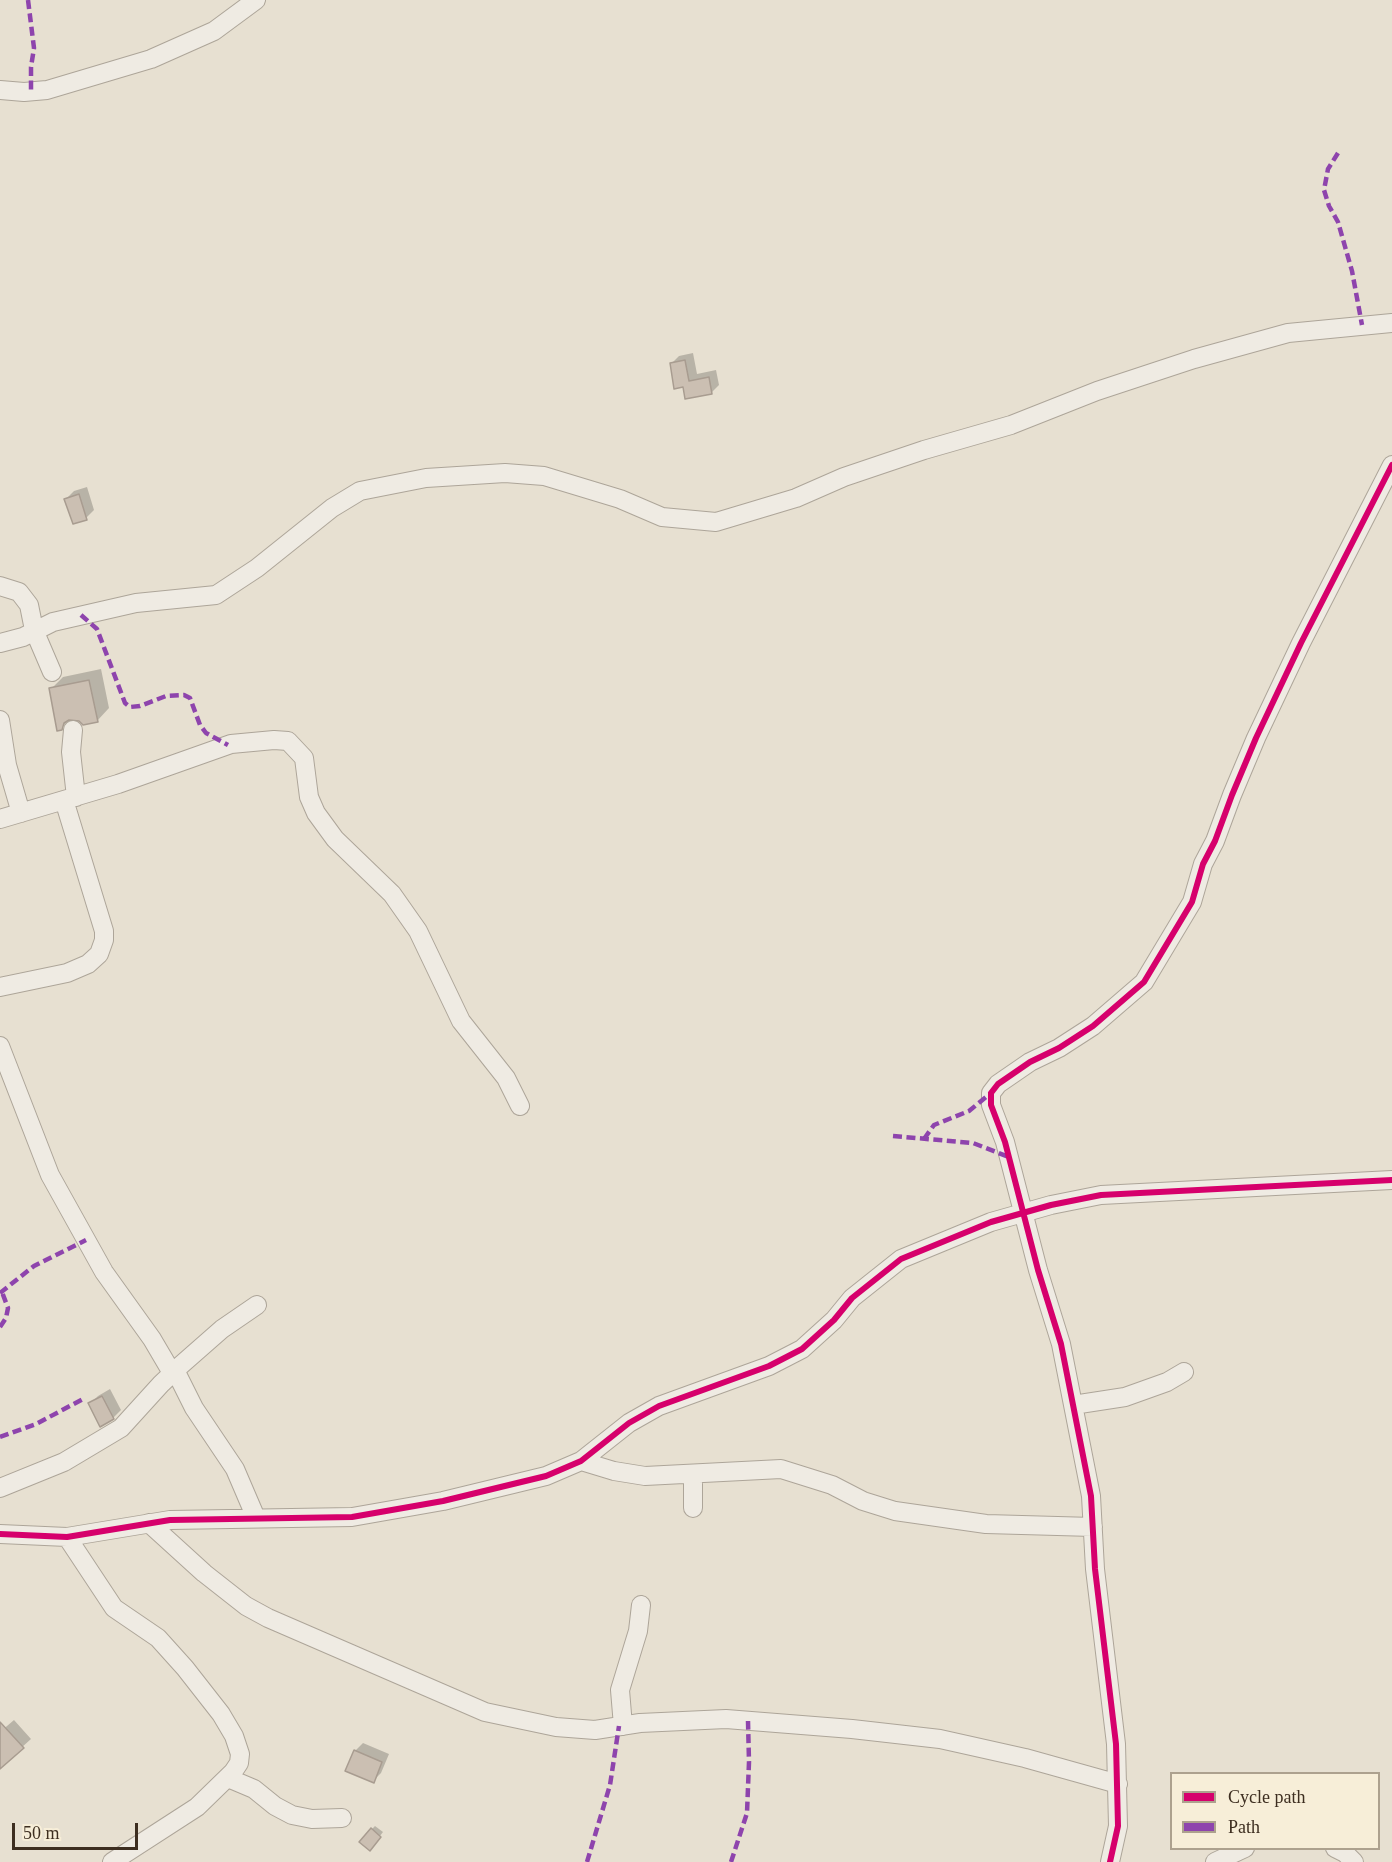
<!DOCTYPE html>
<style>
body{margin:0}
#map{position:relative;width:1392px;height:1862px;overflow:hidden;background:#e7e0d1;font-family:"Times New Roman",serif}
canvas{display:block}
.legend{position:absolute;left:1170px;top:1772px;width:210px;height:78px;box-sizing:border-box;background:#f7eed8;border:2px solid #ada18e;margin:0;padding:8px 10px;list-style:none;font-size:18px;color:#3d2e20}
.legend li{display:flex;align-items:center;gap:12px;height:30px}
.legend b{width:30px;border:2px solid #ada18e}
.scale{position:absolute;left:12px;top:1823px;width:126px;height:27px;box-sizing:border-box;border:3px solid #3d2e20;border-top:0;padding-left:8px;font-size:18px;line-height:21px;white-space:nowrap;color:#3d2e20;-webkit-text-stroke:4px #f7eed8;paint-order:stroke}
</style>
<div id="map">
<canvas width="1392" height="1862"></canvas>
<ul class="legend">
<li><b style="height:8px;background:#d6006c"></b>Cycle path</li>
<li><b style="height:8px;background:#8e44ad"></b>Path</li>
</ul>
<div class="scale">50 m</div>
</div>
<script>
const context = document.querySelector('canvas').getContext('2d');
context.lineJoin = 'round';
function paint(path, color) {
  context.fillStyle = color;
  context.fill(path, 'evenodd');
}
function shape(rows) {
  const path = new Path2D();
  for (const r of rows) {
    path.moveTo(r[0], r[1]);
    for (let i = 2; i < r.length; i += 2) path.lineTo(r[i], r[i + 1]);
  }
  return path;
}
function strokePath(path, color, width, dash) {
  context.strokeStyle = color;
  context.lineWidth = width;
  context.lineCap = dash ? 'butt' : 'round';
  context.setLineDash(dash || []);
  context.stroke(path);
}
paint(shape([
 [693,353,697,374,716,370,719,385,711,393,684,386,671,364,679,356],
 [87,487,94,510,86,518,74,522,66,499,74,491],
 [101,669,109,708,97,721,71,718,61,728,51,689,63,677],
 [110,1389,121,1410,113,1418,90,1404,98,1396],
 [14,1720,31,1739,0,1767,0,1732],
 [363,1743,389,1754,381,1773,373,1781,355,1751],
 [375,1826,383,1832,373,1845,372,1829]
]), '#0003');
const building = shape([
 [685,360,689,381,709,377,712,394,685,399,683,387,674,389,670,363,685,360],
 [79,494,87,520,73,524,64,499,79,494],
 [89,680,98,722,83,725,79,721,69,720,64,723,62,730,57,731,49,688,89,680],
 [102,1396,114,1419,100,1427,88,1403,102,1396],
 [0,1722,24,1748,0,1769,0,1722],
 [354,1750,382,1762,374,1783,345,1771,354,1750],
 [371,1828,381,1837,370,1851,359,1842,371,1828]
]);
paint(building, '#cbbfb2');
strokePath(building, '#a89c90', 1.5);
const street = shape([
 [0,90,24,92,47,90,151,59,214,31,256,0],
 [0,586,19,592,29,605,34,630,52,672],
 [0,643,23,637,53,622,136,603,216,595,257,568,332,508,360,491,426,478,505,473,544,476,620,499,662,517,716,522,796,498,844,477,924,450,1011,425,1097,391,1194,359,1288,333,1392,323],
 [0,720,7,765,21,813],
 [73,730,71,752,76,797],
 [0,819,118,784,231,744,274,740,288,741,304,758,309,797,316,813,335,839,392,894,418,931,461,1021,506,1078,520,1106],
 [0,987,67,973,88,964,99,954,104,940,104,931,64,800],
 [0,1046,50,1175,104,1272,152,1339,172,1373],
 [175,1370,194,1408,235,1469,256,1518],
 [1073,1405,1125,1397,1167,1382,1184,1372],
 [581,1461,614,1471,645,1476,781,1469,832,1485,863,1501,895,1511,986,1524,1093,1527],
 [0,1488,64,1462,121,1428,161,1384,181,1365,222,1329,257,1305],
 [693,1508,693,1474],
 [149,1523,204,1573,246,1606,268,1618,485,1712,556,1727,595,1730,640,1723,726,1719,852,1729,940,1739,1025,1758,1118,1784],
 [0,1534,67,1537,170,1520,352,1517,443,1501,546,1476,581,1461,629,1423,659,1406,769,1366,802,1349,834,1320,852,1298,901,1259,991,1222,1051,1205,1101,1195,1392,1180],
 [67,1537,114,1608,158,1638,185,1668,221,1714,234,1736,240,1754,239,1763,233,1772,197,1807,112,1862],
 [623,1726,620,1690,638,1631,641,1605],
 [228,1778,254,1789,275,1806,292,1815,312,1819,342,1818],
 [1335,1848,1345,1853,1354,1862],
 [1110,1862,1118,1826,1116,1744,1095,1569,1091,1496,1061,1344,1038,1270,1005,1142,991,1105,991,1093,998,1084,1030,1062,1059,1048,1093,1026,1144,982,1192,902,1203,864,1215,841,1232,795,1256,738,1301,643,1392,465],
 [1215,1862,1245,1848]
]);
strokePath(street, '#ada599', 20);
strokePath(street, '#efebe3', 18);
strokePath(shape([
 [28,0,34,48,31,67,31,91],
 [1338,153,1328,169,1324,190,1329,206,1338,222,1352,271,1362,325],
 [81,615,97,629,125,703,130,707,140,706,166,696,184,695,190,698,200,725,206,733,228,745],
 [893,1136,973,1143,1009,1157],
 [924,1139,934,1125,969,1111,991,1093],
 [0,1293,34,1266,86,1240],
 [0,1327,6,1318,8,1308,2,1292],
 [0,1437,36,1424,85,1398],
 [587,1862,610,1785,619,1726],
 [731,1862,747,1813,749,1762,748,1721]
]), '#8e44ad', 4.5, [9, 4.5]);
strokePath(shape([
 [0,1534,67,1537,170,1520,352,1517,443,1501,546,1476,581,1461,629,1423,659,1406,769,1366,802,1349,834,1320,852,1298,901,1259,991,1222,1051,1205,1101,1195,1392,1180],
 [1110,1862,1118,1826,1116,1744,1095,1569,1091,1496,1061,1344,1038,1270,1005,1142,991,1105,991,1093,998,1084,1030,1062,1059,1048,1093,1026,1144,982,1192,902,1203,864,1215,841,1232,795,1256,738,1301,643,1392,465]
]), '#d6006c', 6);
</script>
